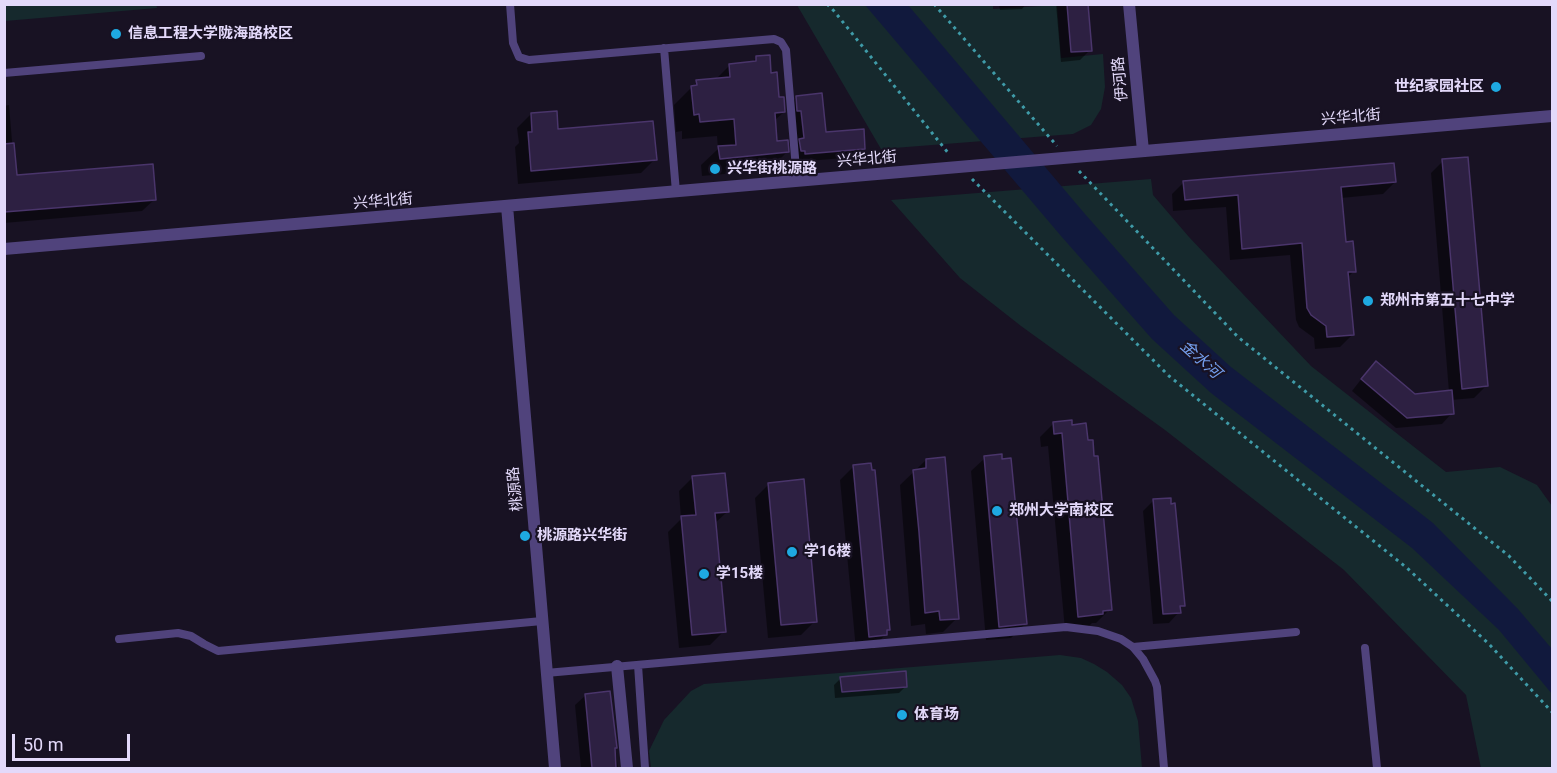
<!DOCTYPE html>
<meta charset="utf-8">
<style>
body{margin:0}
#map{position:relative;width:1557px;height:773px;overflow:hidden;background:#181223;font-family:Roboto,sans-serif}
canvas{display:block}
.frame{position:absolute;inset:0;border:6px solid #e3d9fa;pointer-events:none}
.scale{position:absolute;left:12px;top:734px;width:118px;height:27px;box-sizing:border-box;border:3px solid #e3d9fa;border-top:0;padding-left:8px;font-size:18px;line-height:21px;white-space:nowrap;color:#e3d9fa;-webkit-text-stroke:4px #181223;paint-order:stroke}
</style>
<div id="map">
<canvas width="1557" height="773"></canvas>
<div class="frame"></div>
<div class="scale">50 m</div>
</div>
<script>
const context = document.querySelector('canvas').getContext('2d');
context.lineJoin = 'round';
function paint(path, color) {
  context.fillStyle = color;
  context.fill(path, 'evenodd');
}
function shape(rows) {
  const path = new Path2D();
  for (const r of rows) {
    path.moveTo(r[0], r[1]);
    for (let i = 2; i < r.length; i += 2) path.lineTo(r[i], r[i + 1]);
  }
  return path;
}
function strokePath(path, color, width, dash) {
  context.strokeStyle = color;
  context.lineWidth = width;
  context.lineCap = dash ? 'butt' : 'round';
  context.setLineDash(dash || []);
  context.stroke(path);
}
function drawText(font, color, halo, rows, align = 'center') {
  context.font = font + ' Roboto,"Noto Sans SC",sans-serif';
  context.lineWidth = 4.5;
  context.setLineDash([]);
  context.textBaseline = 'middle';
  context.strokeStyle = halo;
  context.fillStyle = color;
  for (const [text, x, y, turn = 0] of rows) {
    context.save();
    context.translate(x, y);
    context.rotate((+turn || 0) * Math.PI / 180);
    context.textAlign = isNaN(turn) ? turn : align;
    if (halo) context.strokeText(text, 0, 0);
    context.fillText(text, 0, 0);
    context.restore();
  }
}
paint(shape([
 [156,4,157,8,5,21,5,5],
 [993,4,993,9,1057,5,1061,58,1103,54,1105,87,1101,109,1091,125,1073,134,881,149,797,5],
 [1151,179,1153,195,1189,237,1311,366,1446,472,1500,467,1537,485,1552,506,1552,768,1481,768,1466,695,1344,570,1165,430,1021,326,960,278,891,200],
 [1060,655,1081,658,1094,664,1107,672,1122,685,1131,698,1138,721,1142,768,651,768,649,751,664,720,691,691,704,684]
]), '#16292d');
paint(shape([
 [865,5,908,5,1085,214,1174,315,1231,367,1433,523,1518,609,1552,649,1552,694,1499,630,1412,548,1211,393,1152,339,1061,236]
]), '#11193d');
paint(shape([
 [999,4,1026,4,1022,9,1000,10],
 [1056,4,1086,4,1090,50,1080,60,1061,62],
 [757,57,770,75,777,99,784,112,774,121,776,142,787,152,769,170,702,176,701,165,718,149,717,136,682,139,682,131,676,132,674,105,697,82,715,80,730,65,751,63],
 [797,97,825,134,864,148,855,157,797,162,788,106],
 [9,105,15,177,155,199,142,211,4,223,4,106],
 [531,114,557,131,655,159,641,173,518,184,515,147,519,143,517,128],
 [1443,161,1486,386,1474,398,1451,400,1452,413,1442,424,1396,428,1352,391,1366,373,1414,395,1449,392,1431,173],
 [1184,182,1395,182,1383,194,1341,198,1345,244,1354,271,1347,278,1352,335,1340,347,1315,349,1314,338,1299,327,1296,320,1290,255,1230,260,1226,207,1173,211,1172,194],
 [1054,423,1071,426,1110,609,1096,623,1092,623,1087,628,1065,630,1048,446,1041,447,1040,437],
 [985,458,1025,624,1011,638,986,640,971,471],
 [926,460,957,618,943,632,926,634,925,624,911,626,900,485],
 [854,466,888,629,885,633,885,635,872,649,856,650,840,480],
 [693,477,727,512,714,524,724,631,710,645,679,648,668,532,681,519,679,491],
 [769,484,815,621,801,635,768,638,755,498],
 [1153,501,1183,605,1179,609,1179,612,1169,623,1153,624,1143,511],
 [841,678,906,686,899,693,835,698,834,685],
 [608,693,618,768,581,768,575,705,586,695]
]), '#0007');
const building = shape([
 [1067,4,1088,4,1092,51,1071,52,1067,4],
 [770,55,771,73,777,72,779,97,784,97,785,112,775,113,777,141,788,140,789,152,720,159,718,146,736,145,734,119,700,122,699,114,694,115,691,86,697,85,696,80,730,77,729,64,756,61,756,56,770,55],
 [822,93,826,132,864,129,865,149,805,154,805,151,801,151,799,139,804,138,801,111,797,111,796,96,822,93],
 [557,111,558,129,653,121,657,160,531,171,528,132,532,132,531,113,557,111],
 [14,143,17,175,153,164,156,200,4,212,4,144,14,143],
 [1468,157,1488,386,1462,389,1442,159,1468,157],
 [1394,163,1396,182,1341,187,1346,242,1353,241,1356,272,1348,272,1354,335,1327,337,1326,326,1311,315,1307,308,1302,243,1242,249,1238,195,1185,200,1183,181,1394,163],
 [1376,361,1415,394,1452,390,1454,414,1407,418,1361,379,1376,361],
 [1072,420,1072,425,1086,423,1088,440,1093,440,1094,456,1098,456,1112,610,1103,611,1103,614,1078,617,1062,433,1054,434,1053,422,1072,420],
 [1002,454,1002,459,1011,458,1027,624,999,627,984,456,1002,454],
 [945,457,959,619,940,620,939,611,925,613,919,532,913,470,926,468,926,459,945,457],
 [871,463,872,470,875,470,890,630,887,630,887,635,869,637,853,465,871,463],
 [725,473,729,512,715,513,726,632,692,635,681,516,696,515,692,476,725,473],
 [804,479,817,622,781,625,768,483,804,479],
 [1171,498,1171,504,1175,503,1185,606,1180,606,1181,613,1163,614,1153,499,1171,498],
 [906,671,907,687,842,692,840,677,906,671],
 [610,691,617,748,615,748,616,768,592,768,585,694,610,691]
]);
paint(building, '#2d2042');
strokePath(building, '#4a356b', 1.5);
strokePath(shape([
 [827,4,834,11,949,154],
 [934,4,1057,146],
 [1079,171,1238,337,1509,556,1552,601],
 [972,179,1169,376,1407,568,1489,644,1552,712]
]), '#3f9ba8', 3, [3, 4.5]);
strokePath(shape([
 [510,4,513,43,519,57,529,60,774,39,781,42,786,50,797,181],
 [664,48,676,192],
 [4,73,201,56],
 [119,639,178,633,191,636,204,644,218,651,542,621],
 [1133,647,1296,632],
 [1365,648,1377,768],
 [638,665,645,768],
 [546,673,1066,627,1098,631,1121,639,1133,647,1143,659,1155,681,1157,687,1164,768]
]), '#50437c', 8);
strokePath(shape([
 [617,666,627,768]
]), '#50437c', 12);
strokePath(shape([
 [1129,4,1143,151],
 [507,206,555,768],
 [4,249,1552,116]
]), '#50437c', 12);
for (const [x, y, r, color] of [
 [116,34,6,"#1ea9e1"],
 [1496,87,6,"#1ea9e1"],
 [715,169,6,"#1ea9e1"],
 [1368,301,6,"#1ea9e1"],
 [997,511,6,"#1ea9e1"],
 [525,536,6,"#1ea9e1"],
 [792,552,6,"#1ea9e1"],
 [704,574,6,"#1ea9e1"],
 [902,715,6,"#1ea9e1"]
]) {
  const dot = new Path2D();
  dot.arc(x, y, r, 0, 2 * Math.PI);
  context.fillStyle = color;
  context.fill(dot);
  strokePath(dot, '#181223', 2);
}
drawText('bold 15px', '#e3d9fa', '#181223', [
 ["信息工程大学陇海路校区",128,34],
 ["世纪家园社区",1484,87,"right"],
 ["兴华街桃源路",727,169],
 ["郑州市第五十七中学",1380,301],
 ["郑州大学南校区",1009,511],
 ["桃源路兴华街",537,536],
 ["学16楼",804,552],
 ["学15楼",716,574],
 ["体育场",914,715]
], 'left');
drawText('15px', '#e3d9fa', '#181223', [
 ["伊河路",1121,79,-95],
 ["兴华北街",1351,118,-5],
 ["兴华北街",867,160,-5],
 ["兴华北街",383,202,-5],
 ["桃源路",516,489,-95]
]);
drawText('italic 16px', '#749eed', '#181223', [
 ["金水河",1200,360,42]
]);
</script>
